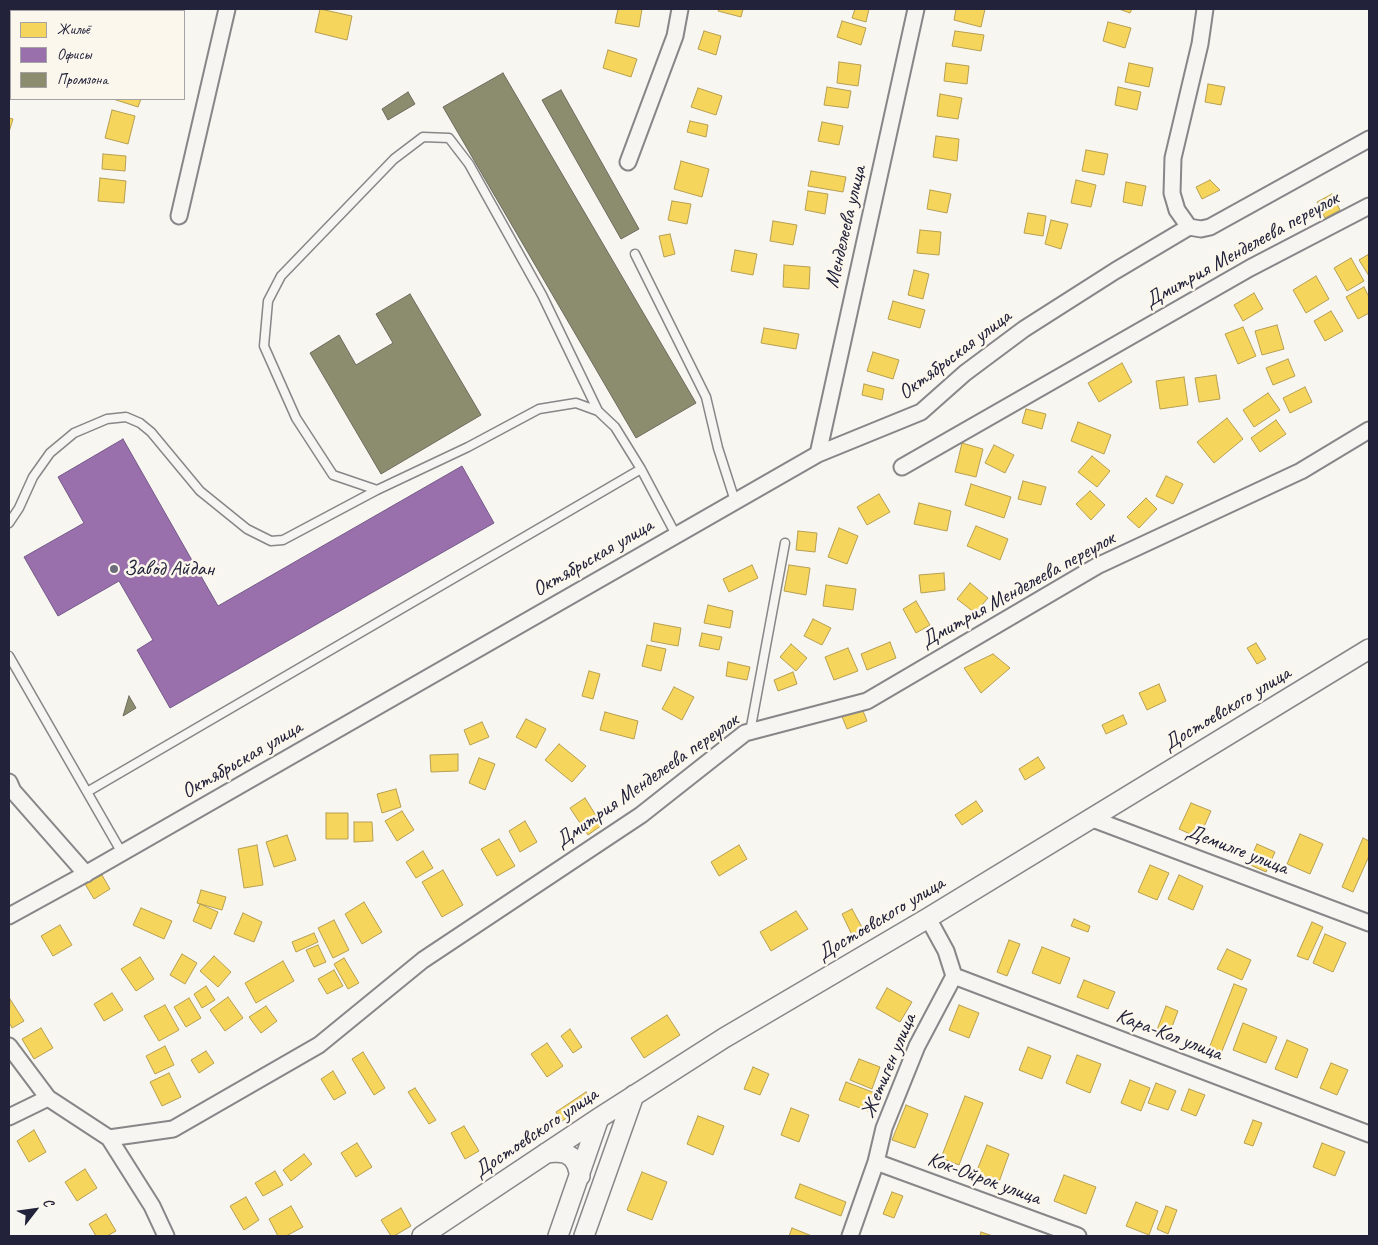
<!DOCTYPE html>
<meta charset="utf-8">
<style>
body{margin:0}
#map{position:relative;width:1378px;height:1245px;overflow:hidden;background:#f8f6f0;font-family:Caveat,sans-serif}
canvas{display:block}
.frame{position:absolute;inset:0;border:10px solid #22223b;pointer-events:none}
.legend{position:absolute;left:10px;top:10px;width:175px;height:90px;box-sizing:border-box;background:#fbf7ec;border:1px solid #a4a2a5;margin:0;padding:6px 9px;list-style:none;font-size:15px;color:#22223b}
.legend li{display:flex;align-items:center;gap:10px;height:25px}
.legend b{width:25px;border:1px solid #a4a2a5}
.north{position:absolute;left:10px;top:1185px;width:50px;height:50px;-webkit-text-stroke:4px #fbf7ec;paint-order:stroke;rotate:60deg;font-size:14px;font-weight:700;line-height:20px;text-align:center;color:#22223b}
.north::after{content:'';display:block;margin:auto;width:18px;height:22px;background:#22223b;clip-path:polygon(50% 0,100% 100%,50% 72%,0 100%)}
</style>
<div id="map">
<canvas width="1378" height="1245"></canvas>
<div class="frame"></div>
<ul class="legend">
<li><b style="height:14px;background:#f6d55c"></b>Жильё</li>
<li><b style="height:14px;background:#9970ab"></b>Офисы</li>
<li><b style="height:14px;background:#8c8c6e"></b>Промзона</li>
</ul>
<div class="north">С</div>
</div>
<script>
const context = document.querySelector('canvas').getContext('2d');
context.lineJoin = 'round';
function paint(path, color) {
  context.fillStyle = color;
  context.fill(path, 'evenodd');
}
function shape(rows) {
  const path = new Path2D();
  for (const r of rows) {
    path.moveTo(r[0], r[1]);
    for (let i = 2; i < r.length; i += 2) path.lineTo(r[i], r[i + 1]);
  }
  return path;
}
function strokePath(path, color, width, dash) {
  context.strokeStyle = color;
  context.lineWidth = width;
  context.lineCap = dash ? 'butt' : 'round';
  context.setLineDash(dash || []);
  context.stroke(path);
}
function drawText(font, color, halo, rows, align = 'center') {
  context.font = font + ' Caveat,sans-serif';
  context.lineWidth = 5;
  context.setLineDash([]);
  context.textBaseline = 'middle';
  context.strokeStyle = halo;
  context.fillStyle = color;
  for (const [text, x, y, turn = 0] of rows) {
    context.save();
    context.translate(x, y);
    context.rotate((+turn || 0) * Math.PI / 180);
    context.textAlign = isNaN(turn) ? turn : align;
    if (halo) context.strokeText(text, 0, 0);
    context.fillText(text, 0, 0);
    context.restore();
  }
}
const homes = shape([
 [320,9,352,16,347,40,315,32,320,9],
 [618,9,642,9,639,27,615,23,618,9],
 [719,9,743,9,741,17,718,11,719,9],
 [855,9,869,9,866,22,852,18,855,9],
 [956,9,985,9,981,27,954,20,956,9],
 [1119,9,1132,9,1130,13,1119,9],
 [842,21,866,28,861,45,837,37,842,21],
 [1108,22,1131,28,1125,48,1103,41,1108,22],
 [9,23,11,24,11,41,9,41,9,23],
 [704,31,721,36,716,55,698,49,704,31],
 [955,31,984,35,981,51,952,46,955,31],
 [608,50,637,59,631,77,603,68,608,50],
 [839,62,861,65,858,86,837,83,839,62],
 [946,63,969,66,967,84,944,81,946,63],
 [1129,63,1153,68,1149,87,1125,82,1129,63],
 [9,77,11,78,11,97,9,97,9,77],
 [1208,84,1225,87,1221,105,1205,102,1208,84],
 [827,87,851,91,848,108,824,105,827,87],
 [1118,87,1141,92,1137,110,1115,105,1118,87],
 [698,88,722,96,716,115,691,107,698,88],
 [940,94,962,98,958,119,937,116,940,94],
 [113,99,141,99,138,107,113,99],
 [112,110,135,116,128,144,105,138,112,110],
 [9,118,13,119,9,132,9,118],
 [690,121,708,125,706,137,687,132,690,121],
 [822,122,843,126,839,145,818,141,822,122],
 [936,136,959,139,957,161,933,157,936,136],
 [1086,150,1108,154,1104,175,1082,171,1086,150],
 [103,154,126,156,125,171,102,169,103,154],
 [681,161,709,169,702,197,674,189,681,161],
 [811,171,846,177,843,192,808,186,811,171],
 [100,178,126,181,124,203,98,201,100,178],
 [1076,180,1096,185,1091,207,1071,203,1076,180],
 [1210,180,1220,190,1202,199,1196,187,1210,180],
 [1126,182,1146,186,1142,206,1123,202,1126,182],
 [930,190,951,194,947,213,927,209,930,190],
 [808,191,828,194,825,214,805,210,808,191],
 [1332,194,1340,210,1325,218,1317,202,1332,194],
 [672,201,691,204,687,224,668,220,672,201],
 [1028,213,1046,216,1043,236,1024,233,1028,213],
 [1051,220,1068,224,1061,249,1045,244,1051,220],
 [773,221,797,225,793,245,770,241,773,221],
 [920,230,941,232,939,255,917,253,920,230],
 [670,234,675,254,664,257,659,236,670,234],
 [735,250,757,254,753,275,731,271,735,250],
 [1369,254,1369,276,1359,260,1369,254],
 [1351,258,1364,281,1347,291,1334,268,1351,258],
 [784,265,810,267,809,289,783,287,784,265],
 [914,270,929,274,923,299,908,295,914,270],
 [1316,276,1329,299,1306,313,1293,290,1316,276],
 [1364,287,1369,297,1369,313,1358,319,1346,297,1364,287],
 [1254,293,1263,309,1243,321,1234,305,1254,293],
 [893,301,925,310,920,328,888,319,893,301],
 [1331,311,1343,331,1325,341,1314,321,1331,311],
 [1277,325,1284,349,1262,355,1255,331,1277,325],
 [1243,327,1256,356,1238,364,1225,334,1243,327],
 [764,328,799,334,796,349,761,343,764,328],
 [873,352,899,360,893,379,867,371,873,352],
 [1288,359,1295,376,1273,385,1266,368,1288,359],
 [1122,363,1132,382,1099,402,1088,383,1122,363],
 [1216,375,1220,399,1199,402,1195,378,1216,375],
 [1184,377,1188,405,1160,409,1156,381,1184,377],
 [864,384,884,389,882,400,862,395,864,384],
 [1305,387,1312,402,1290,413,1283,398,1305,387],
 [1268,393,1280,410,1254,427,1243,410,1268,393],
 [1026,409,1046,414,1042,429,1022,423,1026,409],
 [1227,418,1243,439,1214,463,1197,442,1227,418],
 [1276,420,1286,434,1260,452,1251,438,1276,420],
 [1078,422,1111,435,1104,454,1071,441,1078,422],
 [962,443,983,449,976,477,955,472,962,443],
 [994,445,1014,455,1005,473,985,463,994,445],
 [1092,456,1110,471,1097,487,1078,472,1092,456],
 [1166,476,1183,484,1173,504,1156,496,1166,476],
 [1023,481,1046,487,1041,505,1018,499,1023,481],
 [971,484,1011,497,1004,518,965,505,971,484],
 [1090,491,1105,505,1091,520,1076,504,1090,491],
 [879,494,890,512,867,525,857,507,879,494],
 [1146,498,1157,509,1139,528,1127,517,1146,498],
 [919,503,951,511,947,531,914,524,919,503],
 [976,526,1008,539,1000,560,967,546,976,526],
 [839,528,858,536,847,564,828,557,839,528],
 [798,531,817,533,815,552,796,550,798,531],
 [752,565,758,578,729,592,723,579,752,565],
 [789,565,810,568,806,595,784,591,789,565],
 [944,573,945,590,921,593,919,575,944,573],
 [970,583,988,598,975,613,957,599,970,583],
 [826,585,856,589,853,610,823,606,826,585],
 [916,601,930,625,916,633,903,609,916,601],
 [708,605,733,611,730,628,704,623,708,605],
 [813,619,831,628,822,645,804,636,813,619],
 [654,623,681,628,678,646,651,641,654,623],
 [702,633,722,637,719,650,699,646,702,633],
 [890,642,896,658,867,670,861,654,890,642],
 [1256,643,1266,659,1257,664,1247,648,1256,643],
 [791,644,807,658,796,671,780,657,791,644],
 [647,645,666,649,661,671,642,666,647,645],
 [848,648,858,671,834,680,825,657,848,648],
 [993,654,1010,668,981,693,964,668,993,654],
 [728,662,750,667,747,680,726,676,728,662],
 [589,671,600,674,593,699,582,696,589,671],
 [793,672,797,684,778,691,774,680,793,672],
 [1159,684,1166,701,1147,710,1139,693,1159,684],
 [674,687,694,697,682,720,662,709,674,687],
 [861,706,867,721,847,729,841,714,861,706],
 [605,712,638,721,634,739,600,730,605,712],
 [1123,715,1127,724,1106,734,1102,725,1123,715],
 [526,719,546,729,536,748,516,737,526,719],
 [482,722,489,737,470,745,464,730,482,722],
 [559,744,586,766,572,782,545,760,559,744],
 [458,754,458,771,431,772,430,755,458,754],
 [1038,757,1045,768,1025,780,1019,769,1038,757],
 [479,758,495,764,485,790,469,783,479,758],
 [396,789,401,807,382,813,377,794,396,789],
 [585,798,602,825,588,835,570,808,585,798],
 [976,801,983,811,962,825,955,815,976,801],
 [1191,803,1211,811,1199,838,1179,829,1191,803],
 [402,811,414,830,397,841,385,821,402,811],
 [326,813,348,813,348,839,326,839,326,813],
 [525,821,537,842,520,852,509,831,525,821],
 [354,822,372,822,373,841,354,842,354,822],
 [1300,834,1323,844,1310,874,1287,864,1300,834],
 [287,835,296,860,274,867,266,842,287,835],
 [1363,838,1369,841,1369,856,1353,892,1342,887,1363,838],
 [499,839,515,866,497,876,481,849,499,839],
 [1257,844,1275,852,1266,872,1248,864,1257,844],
 [257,845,263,885,244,888,238,849,257,845],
 [739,845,747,859,719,876,711,862,739,845],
 [423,851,433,868,416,878,406,862,423,851],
 [1150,865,1169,873,1157,900,1138,892,1150,865],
 [443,870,463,905,442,917,422,882,443,870],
 [102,875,110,889,94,899,85,884,102,875],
 [1179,875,1203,886,1193,910,1168,899,1179,875],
 [201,890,226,897,222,910,197,903,201,890],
 [364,902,382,932,362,944,345,914,364,902],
 [200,904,218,912,211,929,193,921,200,904],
 [141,908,172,921,164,939,133,925,141,908],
 [852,909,863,929,852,935,842,914,852,909],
 [796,911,808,929,771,951,760,932,796,911],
 [243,913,262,922,254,942,234,934,243,913],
 [1074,919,1090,926,1088,932,1071,926,1074,919],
 [334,920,349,950,333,958,318,928,334,920],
 [1312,922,1323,927,1308,960,1297,956,1312,922],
 [60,925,72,945,53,956,41,936,60,925],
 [314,933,318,942,296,952,292,942,314,933],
 [1325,934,1346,943,1333,972,1313,963,1325,934],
 [1009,940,1020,944,1007,976,997,972,1009,940],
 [318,945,326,962,314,967,306,950,318,945],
 [1042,947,1070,958,1060,984,1032,973,1042,947],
 [1227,949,1251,960,1242,980,1217,969,1227,949],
 [182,954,197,963,185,984,170,975,182,954],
 [214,956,231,972,218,987,200,971,214,956],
 [140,957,154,979,136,991,121,969,140,957],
 [344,958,359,983,348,989,334,964,344,958],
 [283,961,294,981,256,1003,245,983,283,961],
 [334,970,343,986,327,994,318,979,334,970],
 [1084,980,1115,992,1108,1009,1077,997,1084,980],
 [1234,984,1247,989,1220,1056,1208,1051,1234,984],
 [206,986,215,1000,202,1008,194,994,206,986],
 [887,988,912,1002,900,1022,876,1008,887,988],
 [112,993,123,1010,104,1021,94,1004,112,993],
 [228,997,243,1018,225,1031,210,1010,228,997],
 [189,998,201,1018,186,1027,174,1007,189,998],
 [10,999,24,1021,12,1028,9,1022,10,999],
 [165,1005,179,1030,159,1041,144,1016,165,1005],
 [959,1005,979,1013,969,1038,949,1030,959,1005],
 [266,1006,277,1021,261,1033,249,1017,266,1006],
 [1166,1006,1178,1011,1167,1040,1155,1035,1166,1006],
 [667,1015,680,1035,644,1058,631,1038,667,1015],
 [1243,1023,1277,1037,1266,1063,1233,1050,1243,1023],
 [41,1028,53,1048,34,1059,22,1039,41,1028],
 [570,1029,582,1047,573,1053,561,1036,570,1029],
 [1287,1040,1308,1049,1297,1078,1275,1069,1287,1040],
 [547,1043,563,1066,547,1077,531,1054,547,1043],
 [165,1046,174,1065,155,1074,146,1056,165,1046],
 [1028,1047,1051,1056,1042,1079,1019,1070,1028,1047],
 [206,1051,214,1063,199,1073,191,1060,206,1051],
 [363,1052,385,1088,374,1095,352,1059,363,1052],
 [1077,1055,1101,1064,1090,1093,1066,1083,1077,1055],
 [859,1059,880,1067,872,1089,850,1080,859,1059],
 [1331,1063,1348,1070,1337,1095,1320,1088,1331,1063],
 [753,1067,769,1074,760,1095,744,1089,753,1067],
 [333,1071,346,1093,334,1100,321,1079,333,1071],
 [169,1073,181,1097,162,1106,150,1082,169,1073],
 [1130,1080,1150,1088,1141,1111,1121,1103,1130,1080],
 [846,1082,875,1093,868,1111,839,1100,846,1082],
 [1156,1083,1176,1091,1168,1110,1148,1103,1156,1083],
 [415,1088,436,1120,429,1124,408,1092,415,1088],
 [1189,1089,1205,1095,1196,1116,1181,1110,1189,1089],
 [586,1092,592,1101,562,1121,556,1112,586,1092],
 [965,1096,983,1103,959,1165,941,1158,965,1096],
 [906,1105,928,1114,915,1148,892,1140,906,1105],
 [791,1108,809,1115,799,1142,781,1135,791,1108],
 [698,1116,724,1126,713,1155,687,1144,698,1116],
 [1253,1120,1262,1123,1253,1146,1244,1143,1253,1120],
 [464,1126,479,1151,465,1159,451,1133,464,1126],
 [34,1130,46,1152,29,1162,17,1141,34,1130],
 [357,1143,372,1167,356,1177,341,1153,357,1143],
 [1322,1143,1345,1152,1335,1176,1313,1167,1322,1143],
 [987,1145,1009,1154,999,1182,976,1173,987,1145],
 [304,1154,312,1164,291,1181,283,1170,304,1154],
 [85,1169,97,1188,77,1201,65,1182,85,1169],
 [275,1171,283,1185,263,1196,255,1183,275,1171],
 [642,1172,667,1182,652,1220,627,1210,642,1172],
 [1064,1175,1096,1187,1086,1214,1054,1201,1064,1175],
 [800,1184,846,1202,841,1216,795,1198,800,1184],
 [892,1192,903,1196,894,1218,883,1214,892,1192],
 [246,1197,259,1220,244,1230,230,1206,246,1197],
 [1136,1202,1158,1211,1149,1235,1126,1226,1136,1202],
 [291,1206,303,1227,286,1236,278,1236,269,1219,291,1206],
 [1166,1206,1177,1210,1168,1234,1157,1229,1166,1206],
 [401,1208,411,1226,394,1236,391,1236,381,1220,401,1208],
 [106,1214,116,1231,107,1236,96,1236,89,1224,106,1214],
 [792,1228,812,1236,789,1236,792,1228],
 [981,1232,993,1236,980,1236,981,1232]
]);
paint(homes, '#f6d55c');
strokePath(homes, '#b69f52', 1);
const offices = shape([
 [123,439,218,606,462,466,494,523,170,708,137,650,153,640,119,581,58,616,24,557,84,523,58,477,123,439]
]);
paint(offices, '#9970ab');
strokePath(offices, '#755989', 1);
const industry = shape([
 [503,73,696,403,636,438,443,107,503,73],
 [561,90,639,229,621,239,542,100,561,90],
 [408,92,415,104,388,120,382,109,408,92],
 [410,294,481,415,381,474,310,353,339,335,356,365,393,343,376,314,410,294],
 [129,696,136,708,123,716,129,696]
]);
paint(industry, '#8c8c6e');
strokePath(industry, '#6c6c5f', 1);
const service = shape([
 [635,254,706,397,718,448,735,501],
 [377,490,333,475,296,418,264,346,268,301,281,276,394,159,423,137,449,138,469,164,542,295,598,411],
 [9,523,19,508,33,477,50,453,74,433,107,419,126,417,140,423,151,432,200,491,247,529,271,541,283,540,377,490,468,447,539,409,576,403,598,411,615,427,641,469,676,535],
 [9,656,122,853],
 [750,732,785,543],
 [87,792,641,469]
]);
const minor = shape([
 [1205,9,1200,44,1173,158,1172,193,1177,210,1189,227,1201,229,1210,227,1369,139],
 [628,162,675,36,680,9],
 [179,216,227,9],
 [818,454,916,9],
 [902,467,1250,268,1369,206],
 [9,782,13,791,86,874],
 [1090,818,1369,923],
 [9,916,80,877,818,454,921,412,965,373,1024,329,1115,271,1189,227],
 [954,976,1369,1134],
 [9,1046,48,1098,109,1138,152,1206,166,1236],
 [9,1117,48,1098],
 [109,1138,173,1129,319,1045,423,960,641,815,745,733,867,701,1097,566,1301,471,1369,430],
 [876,1162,1078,1236],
 [850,1236,876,1162,884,1128,917,1046,954,976,946,951,928,918]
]);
const tertiary = shape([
 [546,1153,556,1152,565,1153,573,1158,577,1165,580,1176],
 [422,1236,599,1118,724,1038,928,918,1369,649],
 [558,1236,599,1118],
 [584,1236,634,1095]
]);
strokePath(service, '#878688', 11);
strokePath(minor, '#878688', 19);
strokePath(tertiary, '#878688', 22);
strokePath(service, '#f6f5f1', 8);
strokePath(minor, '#f6f5f1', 15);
strokePath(tertiary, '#f6f5f1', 19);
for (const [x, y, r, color] of [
 [114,569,5,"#6d6c7a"]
]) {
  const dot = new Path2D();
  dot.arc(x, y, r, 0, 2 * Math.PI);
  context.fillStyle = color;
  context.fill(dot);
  strokePath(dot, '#fbf7ec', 2);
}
drawText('21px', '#22223b', '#fbf7ec', [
 ["Менделеева улица",846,227,-77],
 ["Дмитрия Менделеева переулок",1242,250,-29],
 ["Октябрьская улица",955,355,-37],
 ["Октябрьская улица",593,558,-30],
 ["Дмитрия Менделеева переулок",1018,590,-29],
 ["Достоевского улица",1227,709,-31],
 ["Октябрьская улица",242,760,-30],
 ["Дмитрия Менделеева переулок",647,781,-35],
 ["Демилге улица",1237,850,21],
 ["Достоевского улица",881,919,-31],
 ["Кара-Кол улица",1169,1035,21],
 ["Жетиген улица",889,1066,-67],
 ["Достоевского улица",536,1133,-34],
 ["Кок-Ойрок улица",984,1179,20]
]);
drawText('21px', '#22223b', '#fbf7ec', [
 ["Завод Айдан",124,569]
], 'left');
</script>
